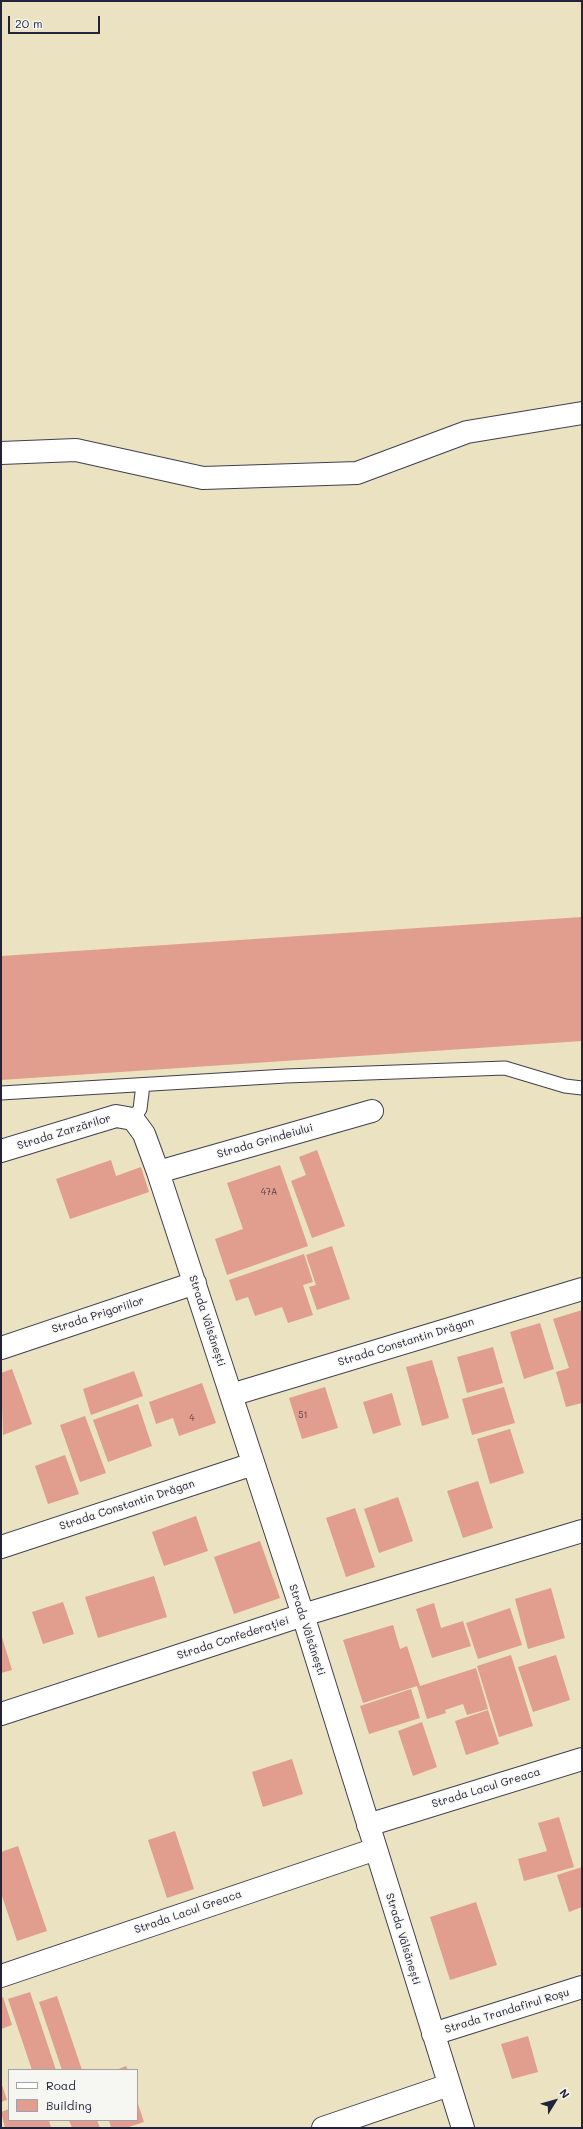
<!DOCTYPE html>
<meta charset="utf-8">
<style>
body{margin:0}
#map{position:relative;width:583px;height:2129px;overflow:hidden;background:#eae2c1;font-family:Mali,sans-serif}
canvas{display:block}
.frame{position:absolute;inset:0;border:2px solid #22223b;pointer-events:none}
.legend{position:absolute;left:8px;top:2069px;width:130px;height:52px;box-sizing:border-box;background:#f6f6f2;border:1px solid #a1a1a9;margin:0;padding:5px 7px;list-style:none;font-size:12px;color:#22223b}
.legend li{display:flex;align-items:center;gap:8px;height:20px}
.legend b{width:20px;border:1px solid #a1a1a9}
.north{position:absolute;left:535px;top:2081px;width:40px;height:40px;-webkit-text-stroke:3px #f6f6f2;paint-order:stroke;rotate:53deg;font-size:11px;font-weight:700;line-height:16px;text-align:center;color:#22223b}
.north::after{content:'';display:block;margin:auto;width:14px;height:18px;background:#22223b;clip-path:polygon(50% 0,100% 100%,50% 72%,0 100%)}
.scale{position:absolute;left:8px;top:16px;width:92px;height:18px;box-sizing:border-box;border:2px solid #22223b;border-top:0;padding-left:5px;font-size:12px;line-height:14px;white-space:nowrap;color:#22223b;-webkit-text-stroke:3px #f6f6f2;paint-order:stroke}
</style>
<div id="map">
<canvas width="583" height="2129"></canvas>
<div class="frame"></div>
<ul class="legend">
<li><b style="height:5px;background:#fff"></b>Road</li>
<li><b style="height:11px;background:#e19d8e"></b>Building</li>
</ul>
<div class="north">N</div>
<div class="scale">20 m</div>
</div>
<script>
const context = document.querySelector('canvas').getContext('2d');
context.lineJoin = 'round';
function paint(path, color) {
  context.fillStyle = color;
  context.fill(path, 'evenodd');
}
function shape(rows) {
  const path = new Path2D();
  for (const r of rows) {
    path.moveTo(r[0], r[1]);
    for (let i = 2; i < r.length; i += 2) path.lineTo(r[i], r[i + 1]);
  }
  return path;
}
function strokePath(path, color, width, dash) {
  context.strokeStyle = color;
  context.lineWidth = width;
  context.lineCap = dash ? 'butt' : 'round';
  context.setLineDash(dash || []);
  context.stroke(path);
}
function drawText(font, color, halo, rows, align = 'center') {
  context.font = font + ' Mali,sans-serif';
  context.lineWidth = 3;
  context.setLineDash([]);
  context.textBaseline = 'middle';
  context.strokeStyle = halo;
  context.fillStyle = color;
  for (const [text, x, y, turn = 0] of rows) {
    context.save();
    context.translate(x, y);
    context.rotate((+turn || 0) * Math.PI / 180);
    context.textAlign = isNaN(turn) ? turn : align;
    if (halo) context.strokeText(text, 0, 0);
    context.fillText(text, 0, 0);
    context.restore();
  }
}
paint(shape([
 [582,917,582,1041,1,1080,1,956],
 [317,1150,345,1226,312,1238,291,1181,306,1175,299,1157],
 [111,1160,116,1176,141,1167,149,1192,70,1219,56,1179],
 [280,1165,308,1246,227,1275,215,1239,243,1229,227,1183],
 [332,1246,350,1299,317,1310,309,1287,316,1285,306,1255],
 [304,1254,313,1282,303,1285,313,1315,288,1323,282,1307,255,1316,248,1297,236,1301,229,1280],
 [582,1310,582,1403,566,1407,556,1372,569,1368,553,1319],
 [540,1323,554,1369,524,1379,510,1332],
 [493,1347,503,1383,467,1393,457,1357],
 [432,1360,449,1418,422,1426,406,1367],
 [12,1369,32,1424,3,1435,1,1373],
 [134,1371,143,1396,91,1415,83,1389],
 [202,1383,216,1423,179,1436,173,1418,156,1424,149,1402],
 [325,1387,338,1428,302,1439,289,1398],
 [504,1387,515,1423,472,1435,462,1399],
 [392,1393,401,1425,373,1434,363,1402],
 [138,1404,152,1446,108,1462,93,1420],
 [85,1416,106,1473,80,1482,60,1425],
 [510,1429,524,1473,490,1484,477,1439],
 [65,1455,79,1494,48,1504,35,1466],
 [478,1481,493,1528,463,1538,447,1491],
 [398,1497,413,1541,379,1553,364,1509],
 [355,1508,375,1567,346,1577,326,1518],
 [196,1516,208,1551,164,1566,152,1532],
 [260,1541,280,1598,234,1614,214,1557],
 [154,1576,167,1617,98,1638,85,1597],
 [551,1588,565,1638,528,1649,515,1599],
 [63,1602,74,1634,43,1644,32,1612],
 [434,1603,441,1628,463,1621,471,1646,432,1658,416,1609],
 [510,1608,522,1645,478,1659,466,1623],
 [393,1625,400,1649,407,1646,420,1686,476,1668,488,1709,467,1715,463,1704,445,1710,446,1713,427,1719,417,1686,363,1703,343,1640],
 [1,1634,12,1670,1,1673],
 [511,1655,533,1726,499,1737,477,1666],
 [556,1655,570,1700,533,1712,518,1667],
 [411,1689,420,1718,369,1734,360,1706],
 [488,1710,499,1744,466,1755,455,1721],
 [422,1722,437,1767,413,1776,398,1731],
 [292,1759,303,1794,263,1807,252,1772],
 [559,1817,574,1867,524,1881,518,1859,547,1851,538,1823],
 [175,1831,194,1889,167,1898,148,1840],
 [18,1846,47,1931,17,1941,1,1893,1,1852],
 [582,1867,582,1907,569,1912,557,1875],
 [476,1902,497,1965,450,1980,430,1917],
 [30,1992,56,2070,32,2070,8,1999],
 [57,1996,82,2070,62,2070,39,2002],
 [3,1997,12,2025,1,2029,1,1998],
 [528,2036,538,2072,512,2079,501,2044],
 [126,2066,128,2070,116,2070],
 [1,2082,7,2100,1,2102],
 [137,2101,144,2122,126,2128,111,2128,109,2120,137,2120],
 [9,2109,9,2120,49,2120,51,2128,5,2128,1,2112],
 [69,2120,97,2120,100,2128,72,2128]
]), '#e19d8e');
const service = shape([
 [1,1093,286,1076,505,1068,565,1086,582,1088],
 [133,1119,140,1109,143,1085]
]);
const minor = shape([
 [1,453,76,450,203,478,357,473,467,432,582,413],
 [1,1151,116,1116,133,1119,144,1134,158,1172,303,1615,463,2128],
 [158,1172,372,1111],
 [1,1348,195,1283],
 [231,1395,582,1289],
 [1,1547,253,1464],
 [1,1714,303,1615,582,1531],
 [368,1825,582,1759],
 [1,1976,376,1849],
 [433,2034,582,1987],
 [323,2128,449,2085]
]);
strokePath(service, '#403f4f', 15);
strokePath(minor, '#403f4f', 24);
strokePath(service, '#fff', 13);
strokePath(minor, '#fff', 22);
drawText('9px', '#524150', null, [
 ["47A",269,1192],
 ["51",303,1415],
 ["4",192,1418]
]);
drawText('11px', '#22223b', '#f6f6f2', [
 ["Strada Zarzărilor",64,1132,-17],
 ["Strada Grindeiului",265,1141,-16],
 ["Strada Prigoriilor",98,1315,-18],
 ["Strada Vâlsănești",207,1321,72],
 ["Strada Constantin Drăgan",406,1342,-17],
 ["Strada Constantin Drăgan",127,1505,-18],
 ["Strada Vâlsănești",307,1630,72],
 ["Strada Confederației",233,1638,-18],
 ["Strada Lacul Greaca",486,1788,-17],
 ["Strada Lacul Greaca",188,1912,-19],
 ["Strada Vâlsănești",403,1939,73],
 ["Strada Trandafirul Roșu",507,2011,-17]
]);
</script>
